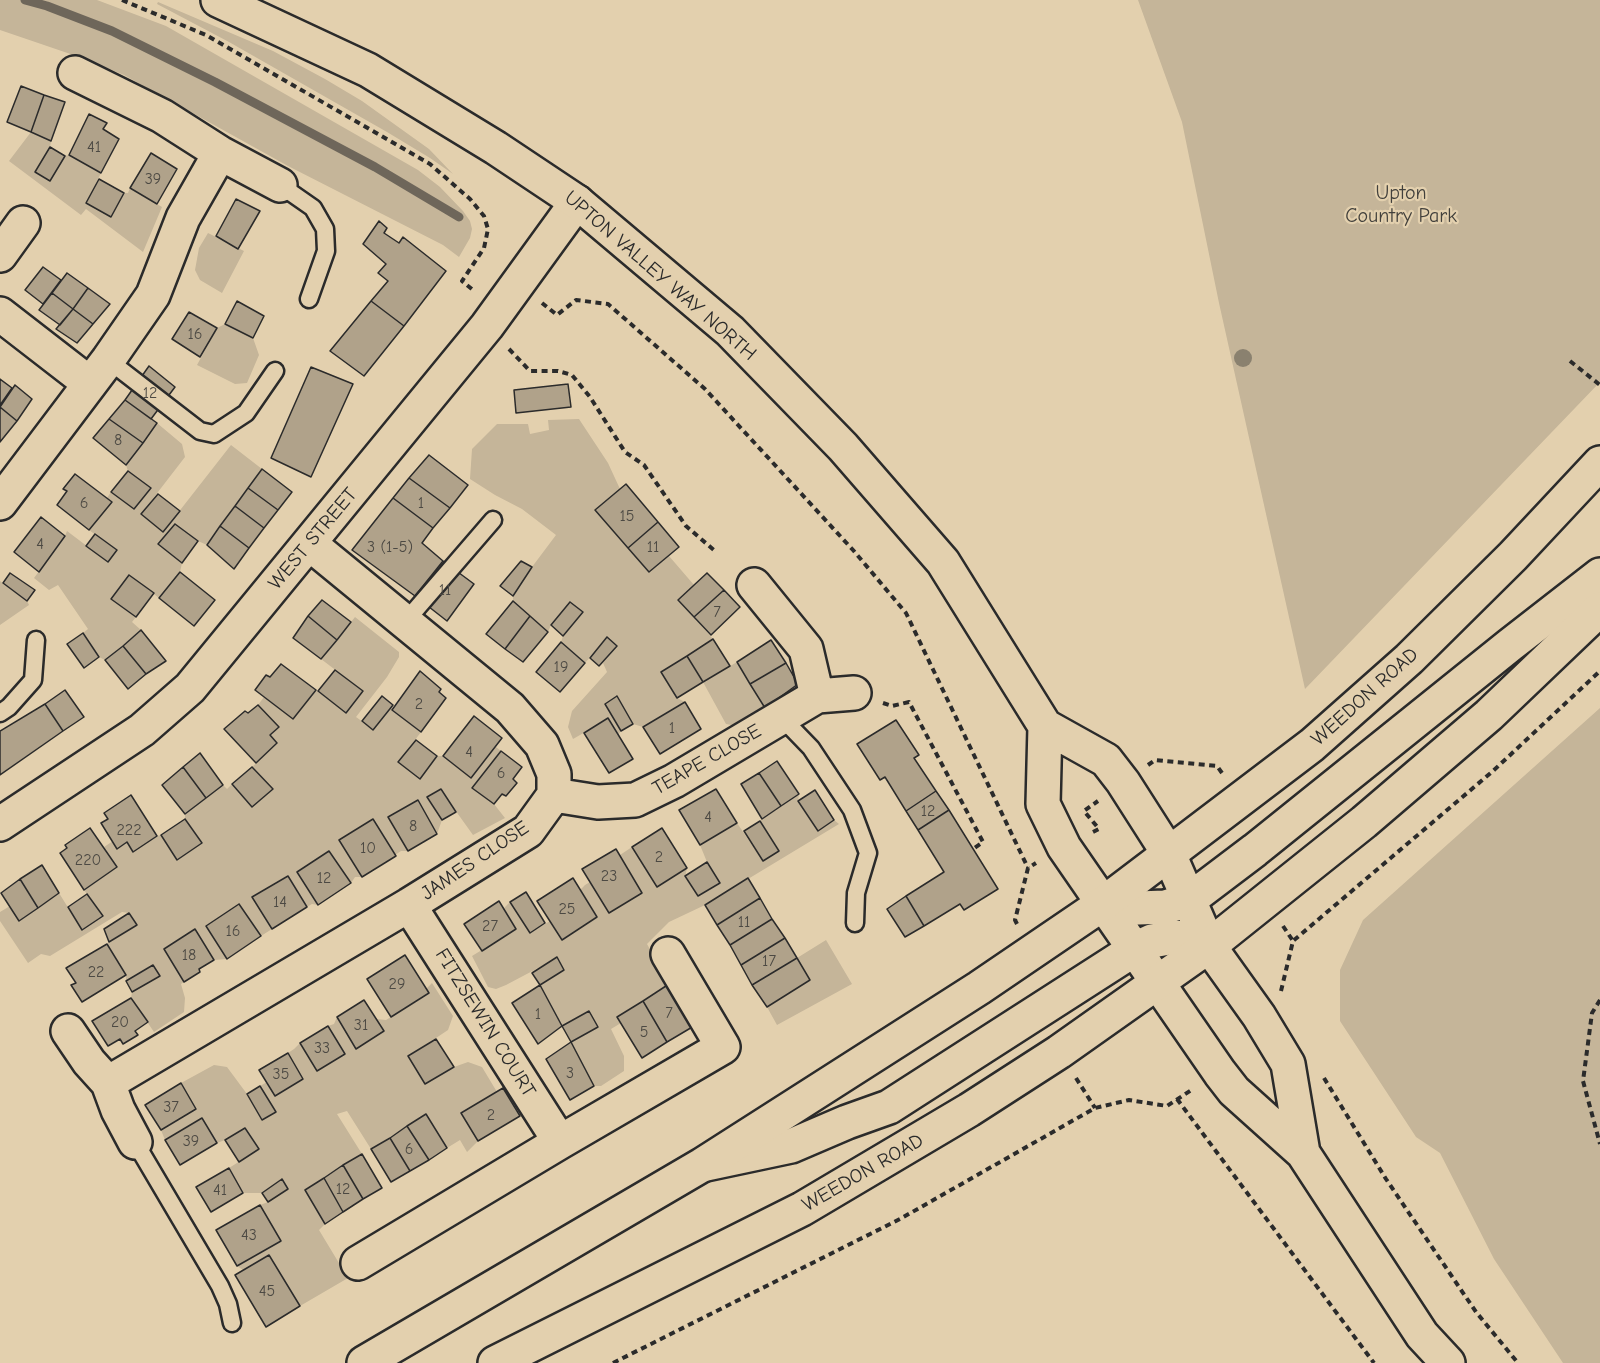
<!DOCTYPE html>
<style>
body{margin:0}
canvas{display:block;background:#e3d0ae}
</style>
<canvas width="1600" height="1363"></canvas>
<script>
const context = document.querySelector('canvas').getContext('2d');
context.lineJoin = 'round';
function paint(path, color) {
  context.fillStyle = color;
  context.fill(path, 'evenodd');
}
function shape(rows) {
  const path = new Path2D();
  for (const r of rows) {
    path.moveTo(r[0], r[1]);
    for (let i = 2; i < r.length; i += 2) path.lineTo(r[i], r[i + 1]);
  }
  return path;
}
function strokePath(path, color, width, dash) {
  context.strokeStyle = color;
  context.lineWidth = width;
  context.lineCap = dash ? 'butt' : 'round';
  context.setLineDash(dash || []);
  context.stroke(path);
}
function drawText(font, color, halo, rows, align = 'center') {
  context.font = font + ' "Comic Neue",sans-serif';
  context.lineWidth = 4.5;
  context.setLineDash([]);
  context.textBaseline = 'middle';
  context.strokeStyle = halo;
  context.fillStyle = color;
  for (const [text, x, y, turn = 0] of rows) {
    context.save();
    context.translate(x, y);
    context.rotate((+turn || 0) * Math.PI / 180);
    context.textAlign = isNaN(turn) ? turn : align;
    if (halo) context.strokeText(text, 0, 0);
    context.fillText(text, 0, 0);
    context.restore();
  }
}
paint(shape([
 [0,0,97,0,166,26,418,170,440,187,463,211,470,221,472,229,470,238,459,257,443,245,288,166,124,75,88,60,0,30],
 [1138,0,1600,0,1600,382,1305,689,1219,303,1182,122],
 [158,2,273,51,325,79,362,101,429,149,453,174,430,158,387,132,229,42,157,4],
 [31,132,51,141,50,147,35,172,50,181,65,156,69,155,101,173,86,203,111,217,124,193,128,193,130,188,162,207,143,252,86,209,81,215,9,161],
 [208,233,244,251,222,293,200,280,195,270,199,248],
 [225,324,253,338,259,355,247,383,235,384,197,365,217,328],
 [579,419,608,463,620,489,596,510,649,572,669,556,694,585,678,600,713,639,662,672,677,698,685,702,643,727,633,724,617,697,605,704,621,731,618,735,608,719,573,739,568,727,572,711,607,672,603,663,617,646,607,638,585,663,561,642,563,636,582,612,570,602,551,625,548,632,513,601,513,596,532,567,556,535,522,509,495,495,470,479,472,449,497,424,528,424,530,434,549,430,548,420],
 [157,423,182,444,185,457,141,514,163,532,231,445,262,469,207,545,198,541,175,524,158,544,182,563,180,572,159,598,129,575,111,599,136,617,132,622,141,630,105,660,99,657,83,633,88,629,58,585,49,590,34,578,65,536,67,531,108,562,116,550,89,530,111,502,107,498,111,492,134,509,151,488,128,471,126,465],
 [0,581,27,601,29,605,0,625],
 [355,617,399,652,399,657,387,677,356,717,373,729,393,705,392,710,421,732,399,761,420,779,437,756,443,756,471,778,496,747,501,751,472,788,494,804,505,818,473,835,440,789,428,797,442,820,437,834,418,800,388,817,408,851,401,851,362,877,355,877,351,883,329,851,297,872,318,905,312,904,307,907,287,876,252,897,272,929,261,936,239,904,207,926,227,959,214,960,164,949,184,982,181,984,185,998,184,1012,154,1032,131,998,132,992,160,976,153,965,126,981,126,975,107,944,136,925,129,913,122,912,50,956,41,954,28,963,0,921,0,912,10,906,19,921,59,893,82,930,103,916,84,890,116,867,104,847,113,841,118,849,127,842,133,851,157,836,161,835,177,860,202,843,185,819,185,814,223,785,227,789,232,784,252,806,272,789,252,767,277,744,270,735,279,727,258,705,264,697,293,719,316,690,346,713,363,691,321,659],
 [737,662,765,708,737,726,726,724,703,682],
 [1600,708,1600,1363,1563,1363,1494,1259,1440,1153,1416,1137,1340,1021,1340,970,1363,920],
 [799,794,798,801,818,831,834,820,839,824,705,905,669,922,647,944,669,984,617,1017,621,1023,611,1029,624,1056,624,1071,601,1086,594,1086,571,1042,598,1027,589,1011,562,1026,540,985,564,970,557,958,506,985,496,989,488,987,472,956,516,929,503,909,510,902,530,933,550,921,562,940,597,917,580,890,585,885,590,882,609,913,642,893,620,855,632,847,687,868,685,877,698,896,720,883,707,862,700,845,737,823,763,861,779,850,760,821],
 [826,940,852,984,777,1025,767,1007,810,980,797,958],
 [432,983,453,1016,448,1030,409,1056,425,1084,454,1067,468,1062,482,1067,497,1092,461,1113,478,1141,467,1152,460,1140,447,1148,426,1114,371,1149,347,1111,337,1114,362,1154,305,1190,325,1224,319,1230,348,1278,300,1306,269,1255,243,1270,237,1266,281,1241,260,1205,268,1202,288,1189,282,1180,262,1193,243,1193,229,1168,259,1149,245,1128,225,1140,217,1143,202,1118,165,1140,161,1130,196,1109,181,1083,214,1065,227,1067,247,1094,262,1119,260,1086,267,1082,275,1095,303,1079,288,1053,294,1049,300,1043,317,1071,345,1054,328,1026,334,1024,337,1017,356,1048,383,1032,376,1019,386,1020,429,994,426,989]
]), '#c5b599');
strokePath(shape([
 [25,0,47,6,112,31,215,82,375,167,459,217]
]), '#6e665a', 9);
const building = shape([
 [21,86,44,95,31,132,7,122,21,86],
 [44,95,65,102,51,141,31,132,44,95],
 [89,114,107,123,103,129,119,139,101,173,69,155,89,114],
 [50,147,65,156,50,181,35,172,50,147],
 [151,153,177,169,157,204,130,188,151,153],
 [99,179,124,193,111,217,86,203,99,179],
 [236,199,260,211,238,249,216,236,236,199],
 [379,221,387,228,384,233,399,243,403,237,446,271,404,326,371,301,388,281,378,273,386,264,363,244,379,221],
 [43,267,61,280,43,304,25,290,43,267],
 [67,273,88,288,73,309,52,293,67,273],
 [88,288,110,304,93,324,73,309,88,288],
 [52,293,73,309,60,325,39,310,52,293],
 [237,301,264,316,253,338,225,324,237,301],
 [371,301,404,326,364,376,330,351,371,301],
 [73,309,93,324,77,343,56,329,73,309],
 [189,312,217,328,200,357,172,339,189,312],
 [149,366,175,387,151,419,125,400,149,366],
 [311,367,353,384,311,477,271,458,311,367],
 [0,379,12,388,0,405,0,379],
 [568,384,571,407,516,413,514,390,568,384],
 [15,385,32,399,17,421,0,407,15,385],
 [125,400,157,423,143,443,109,419,125,400],
 [0,407,17,421,0,442,0,407],
 [109,419,143,443,126,465,93,438,109,419],
 [429,455,468,485,450,508,409,478,429,455],
 [262,469,292,492,278,510,248,488,262,469],
 [128,471,151,488,134,509,111,492,128,471],
 [75,474,112,502,89,530,57,505,67,491,63,489,75,474],
 [409,478,450,508,433,528,393,498,409,478],
 [626,484,658,522,628,548,595,510,626,484],
 [248,488,278,510,264,528,235,506,248,488],
 [158,494,180,511,163,532,141,514,158,494],
 [393,498,433,528,422,543,443,561,415,596,352,550,393,498],
 [235,506,264,528,249,548,220,526,235,506],
 [41,517,65,536,39,572,14,552,41,517],
 [658,522,679,547,649,572,628,548,658,522],
 [175,524,198,541,182,563,158,544,175,524],
 [220,526,249,548,234,569,207,545,220,526],
 [95,534,117,550,108,562,86,546,95,534],
 [443,561,474,584,447,621,415,596,443,561],
 [521,561,532,567,513,596,500,586,521,561],
 [180,572,215,600,194,626,159,598,180,572],
 [10,573,35,590,27,601,3,583,10,573],
 [707,573,724,590,694,617,678,600,707,573],
 [129,575,154,593,136,617,111,599,129,575],
 [724,590,740,607,711,635,694,617,724,590],
 [322,600,351,622,337,640,308,616,322,600],
 [513,601,530,616,505,649,486,634,513,601],
 [570,602,583,612,563,636,551,625,570,602],
 [308,616,337,640,321,659,293,638,308,616],
 [530,616,548,632,523,662,505,649,530,616],
 [141,630,166,661,146,674,123,646,141,630],
 [83,633,99,657,84,668,67,644,83,633],
 [607,637,617,646,599,666,590,658,607,637],
 [713,639,730,666,703,682,687,656,713,639],
 [771,640,786,663,750,684,737,662,771,640],
 [561,642,585,663,560,692,536,672,561,642],
 [123,646,146,674,128,689,105,660,123,646],
 [687,656,703,682,677,698,661,672,687,656],
 [786,663,798,684,765,708,750,684,786,663],
 [281,664,316,690,293,719,255,690,266,675,270,677,281,664],
 [335,670,363,691,346,713,318,691,335,670],
 [420,671,441,689,439,692,446,698,421,732,392,710,420,671],
 [65,690,84,717,63,731,45,704,65,690],
 [382,696,393,705,373,730,362,721,382,696],
 [617,696,633,724,621,731,605,704,617,696],
 [685,702,701,729,660,754,643,727,685,702],
 [45,704,63,731,0,775,0,731,45,704],
 [258,705,279,727,270,735,277,743,256,763,224,729,245,711,248,713,258,705],
 [474,716,502,738,471,778,443,756,474,716],
 [608,718,633,759,609,773,584,733,608,718],
 [896,720,919,755,914,758,936,791,906,811,885,777,880,780,857,744,896,720],
 [416,740,437,756,420,779,398,762,416,740],
 [501,751,522,767,513,779,517,783,506,796,502,794,494,804,472,788,501,751],
 [200,753,223,785,206,798,183,767,200,753],
 [777,761,799,794,781,806,759,773,777,761],
 [183,767,206,798,185,814,162,785,183,767],
 [252,767,273,789,252,807,232,784,252,767],
 [759,773,781,806,762,819,741,784,759,773],
 [441,789,456,812,442,820,427,797,441,789],
 [716,789,737,823,700,845,679,810,716,789],
 [815,790,834,820,818,831,798,801,815,790],
 [936,791,949,810,918,830,906,811,936,791],
 [131,795,157,836,133,852,127,842,117,849,101,823,108,819,104,813,131,795],
 [418,800,437,834,408,851,388,817,418,800],
 [949,810,998,889,964,910,960,904,924,926,906,896,944,872,918,830,949,810],
 [185,819,202,843,177,860,161,835,185,819],
 [373,819,396,856,362,877,339,840,373,819],
 [760,821,779,851,763,861,744,831,760,821],
 [90,828,117,867,84,890,60,853,67,848,65,845,90,828],
 [662,828,687,868,657,887,632,847,662,828],
 [616,849,642,893,609,913,582,869,616,849],
 [329,851,351,883,318,905,297,872,329,851],
 [707,862,720,883,698,896,685,876,707,862],
 [42,865,59,893,38,908,20,879,42,865],
 [288,876,307,907,272,929,252,897,288,876],
 [573,878,597,917,562,940,537,901,573,878],
 [748,878,760,898,717,925,705,905,748,878],
 [20,879,38,908,19,921,1,893,20,879],
 [526,892,545,923,530,933,510,902,526,892],
 [87,894,103,916,82,930,68,907,87,894],
 [906,896,924,926,905,937,887,909,906,896],
 [760,898,772,919,730,945,717,925,760,898],
 [499,901,516,929,482,951,464,924,499,901],
 [239,904,261,936,227,959,206,926,239,904],
 [129,913,137,925,109,942,104,929,129,913],
 [772,919,785,938,741,965,730,945,772,919],
 [195,929,214,960,199,969,200,972,184,982,164,949,195,929],
 [785,938,797,958,752,985,741,965,785,938],
 [107,944,126,975,82,1002,71,985,76,983,66,968,107,944],
 [405,955,429,993,391,1017,367,979,405,955],
 [557,957,564,970,540,985,532,973,557,957],
 [797,958,810,980,767,1007,752,985,797,958],
 [153,965,160,976,132,992,126,981,153,965],
 [669,984,694,1026,667,1042,643,1001,669,984],
 [540,985,562,1026,538,1044,512,1003,540,985],
 [131,998,148,1022,135,1031,138,1035,123,1044,120,1039,108,1046,92,1021,131,998],
 [364,1000,384,1031,356,1049,337,1017,364,1000],
 [643,1001,667,1042,642,1058,617,1017,643,1001],
 [589,1011,598,1027,571,1042,562,1026,589,1011],
 [328,1026,345,1054,317,1071,300,1043,328,1026],
 [436,1039,454,1067,425,1084,408,1056,436,1039],
 [571,1042,594,1086,570,1100,546,1059,571,1042],
 [288,1053,303,1079,275,1096,259,1070,288,1053],
 [181,1083,196,1109,161,1130,145,1105,181,1083],
 [260,1086,276,1112,262,1120,247,1094,260,1086],
 [503,1088,520,1116,478,1141,461,1113,503,1088],
 [426,1114,447,1148,429,1160,407,1126,426,1114],
 [202,1118,217,1143,180,1165,165,1140,202,1118],
 [407,1126,429,1160,410,1171,390,1138,407,1126],
 [245,1128,259,1149,239,1162,225,1140,245,1128],
 [390,1138,410,1171,391,1182,371,1149,390,1138],
 [362,1154,382,1188,363,1199,343,1165,362,1154],
 [343,1165,363,1199,343,1212,324,1178,343,1165],
 [229,1168,243,1193,211,1212,196,1187,229,1168],
 [324,1178,343,1212,325,1224,305,1190,324,1178],
 [282,1179,288,1189,268,1202,262,1193,282,1179],
 [260,1205,281,1241,237,1266,216,1230,260,1205],
 [269,1255,300,1306,266,1327,235,1275,269,1255]
]);
paint(building, '#b0a28a');
strokePath(building, '#2b2b2b', 1.5);
const service = shape([
 [280,185,313,208,325,229,326,251,309,299],
 [108,360,200,431,214,434,246,413,275,371],
 [405,622,493,520],
 [0,713,9,707,33,680,36,640],
 [781,717,811,748,852,810,868,853,856,893,855,923],
 [135,1142,220,1286,228,1304,232,1323]
]);
const minor = shape([
 [75,73,162,116,220,153,280,185],
 [0,255,23,223],
 [0,314,89,383],
 [0,503,108,360,153,295,183,218,220,153],
 [754,585,806,649,817,696],
 [554,795,598,802,635,800,674,781,817,696,854,693],
 [0,824,142,730,190,688,487,326,577,202],
 [409,905,560,1142],
 [68,1031,89,1062,108,1083,118,1110,135,1142],
 [108,1083,409,905,528,831,554,795,554,774,542,745,510,708,310,544],
 [358,1263,560,1142,723,1047,668,954]
]);
const tertiary = shape([
 [218,0,368,70,496,148,577,202,730,331,843,447,943,562,1045,726,1106,760,1123,782,1169,854,1209,946,1259,1016,1288,1064,1303,1153],
 [1045,726,1043,804,1064,847,1220,1073,1234,1091,1303,1153,1422,1335,1448,1363],
 [1104,903,1138,908,1165,907,1189,900,1255,850,1510,645,1600,575],
 [706,1164,791,1146,847,1122,889,1107,1135,949,1152,941,1174,937,1193,939,1209,946]
]);
const trunk = shape([
 [364,1363,702,1165,979,988,1104,903,1312,745,1409,659,1513,556,1600,463],
 [495,1363,802,1209,969,1110,1059,1052,1209,946,1364,822,1489,715,1600,609]
]);
strokePath(service, '#2b2b2b', 21);
strokePath(minor, '#2b2b2b', 38);
strokePath(tertiary, '#2b2b2b', 38);
strokePath(trunk, '#2b2b2b', 38);
strokePath(shape([
 [122,0,206,35,430,164,470,199,484,216,488,229,484,248,462,281,473,290],
 [542,303,557,315,576,300,608,304,705,389,853,550,906,613,1028,868],
 [509,349,530,371,558,371,572,375,590,397,625,452,644,465,686,526,715,551],
 [1570,361,1600,385],
 [883,703,892,706,909,702,983,842,973,849],
 [1148,765,1155,760,1217,766,1222,773],
 [1093,832,1099,829,1084,811,1098,801],
 [1017,924,1015,920,1028,868,1036,863],
 [1283,926,1293,941],
 [1281,991,1293,941,1493,771,1600,671],
 [1600,1000,1592,1013,1583,1081,1600,1144],
 [1076,1078,1095,1108],
 [1324,1078,1386,1179,1476,1312,1518,1363],
 [1177,1099,1374,1363],
 [613,1363,900,1219,1095,1108,1129,1100,1167,1106,1193,1089]
]), '#2b2b2b', 4, [6, 4.5]);
strokePath(service, '#e3d0ae', 16);
strokePath(minor, '#e3d0ae', 33);
strokePath(tertiary, '#e3d0ae', 33);
strokePath(trunk, '#e3d0ae', 33);
context.fillStyle = '#8a816f';
for (const [x, y] of [
 [1243,358]
]) {
  context.beginPath();
  context.arc(x, y, 9, 0, 2 * Math.PI);
  context.fill();
}
drawText('16px', '#4c4943', null, [
 ["41",94,147],
 ["39",153,179],
 ["16",195,334],
 ["12",150,393],
 ["8",118,440],
 ["6",84,503],
 ["1",421,503],
 ["15",627,516],
 ["4",40,544],
 ["3 (1-5)",390,547],
 ["11",653,547],
 ["11",445,590],
 ["7",717,612],
 ["19",561,667],
 ["2",419,704],
 ["1",672,728],
 ["4",469,752],
 ["6",501,773],
 ["12",928,811],
 ["4",708,817],
 ["8",413,826],
 ["222",129,830],
 ["10",368,848],
 ["2",659,857],
 ["220",88,860],
 ["23",609,876],
 ["12",324,878],
 ["14",280,902],
 ["25",567,909],
 ["11",744,922],
 ["27",490,926],
 ["16",233,931],
 ["18",189,955],
 ["17",769,961],
 ["22",96,972],
 ["29",397,984],
 ["7",669,1013],
 ["1",538,1014],
 ["20",120,1022],
 ["31",361,1025],
 ["5",644,1032],
 ["33",322,1048],
 ["3",570,1073],
 ["35",281,1074],
 ["37",171,1107],
 ["2",491,1115],
 ["39",191,1141],
 ["6",409,1149],
 ["12",343,1189],
 ["41",220,1190],
 ["43",249,1235],
 ["45",267,1291]
]);
drawText('20px', '#42403c', '#e3d0ae', [
 ["Upton",1401,193],
 ["Country Park",1401,216]
]);
drawText('20px', '#2b2b2b', '#e3d0ae', [
 ["UPTON VALLEY WAY NORTH",660,276,41],
 ["WEST STREET",313,539,-50],
 ["WEEDON ROAD",1365,697,-42],
 ["TEAPE CLOSE",707,760,-30],
 ["JAMES CLOSE",475,861,-34],
 ["FITZSEWIN COURT",485,1023,58],
 ["WEEDON ROAD",863,1173,-30]
]);
</script>
